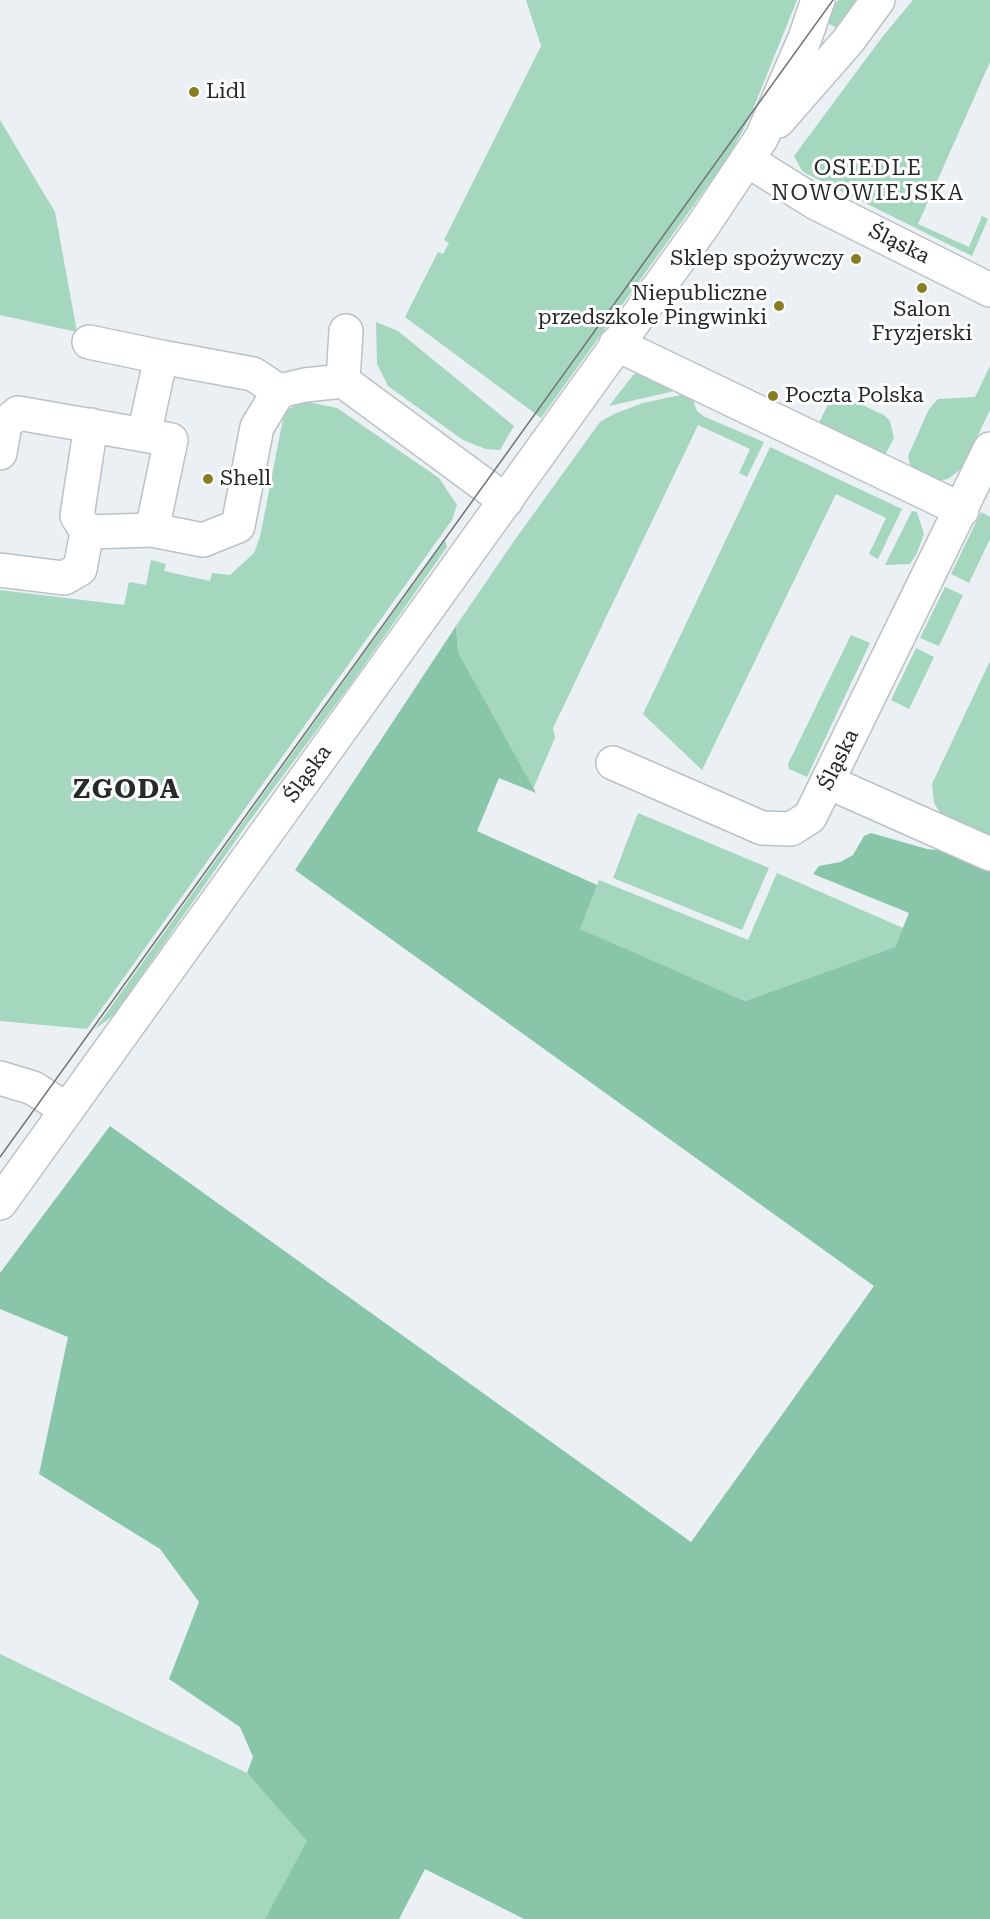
<!DOCTYPE html>
<meta charset="utf-8">
<style>
body{margin:0}
canvas{display:block;background:#eaf0f4}
</style>
<canvas width="990" height="1919"></canvas>
<script>
const context = document.querySelector('canvas').getContext('2d');
context.lineJoin = 'round';
function paint(path, color) {
  context.fillStyle = color;
  context.fill(path, 'evenodd');
}
function shape(rows) {
  const path = new Path2D();
  for (const r of rows) {
    path.moveTo(r[0], r[1]);
    for (let i = 2; i < r.length; i += 2) path.lineTo(r[i], r[i + 1]);
  }
  return path;
}
function strokePath(path, color, width, dash) {
  context.strokeStyle = color;
  context.lineWidth = width;
  context.lineCap = dash ? 'butt' : 'round';
  context.setLineDash(dash || []);
  context.stroke(path);
}
function drawText(font, color, halo, rows, align = 'center') {
  context.font = font + ' "Roboto Serif",serif';
  context.lineWidth = 6;
  context.setLineDash([]);
  context.textBaseline = 'middle';
  context.strokeStyle = halo;
  context.fillStyle = color;
  for (const [text, x, y, turn = 0] of rows) {
    context.save();
    context.translate(x, y);
    context.rotate((+turn || 0) * Math.PI / 180);
    context.textAlign = isNaN(turn) ? turn : align;
    if (halo) context.strokeText(text, 0, 0);
    context.fillText(text, 0, 0);
    context.restore();
  }
}
paint(shape([
 [526,0,797,0,749,119,729,156,541,418,405,317,438,252,443,254,449,243,444,240,541,46],
 [838,0,859,0,840,27,835,27,827,23,827,15],
 [913,0,990,0,990,62,918,224,969,247,982,216,988,219,972,256,807,174,802,171,794,156,883,36],
 [0,120,55,212,77,332,0,315],
 [376,322,398,331,514,426,500,450,486,449,463,440,388,386,377,364],
 [990,366,990,410,962,468,948,479,930,482,911,468,908,456,929,409,938,399,975,397],
 [639,373,679,390,609,406,634,374],
 [834,392,884,415,890,421,894,438,885,455,817,427],
 [685,394,692,398,697,411,705,417,764,442,747,477,739,473,750,449,698,425,553,728,555,738,533,789,458,652,456,626,514,541,600,422,614,414,643,403],
 [308,402,337,408,439,478,457,505,452,520,87,1029,0,1021,0,590,124,605,129,582,146,585,151,560,166,564,164,571,210,581,212,573,230,575,254,553,260,537,283,419,288,410,297,404],
 [770,447,902,509,878,559,869,554,886,518,836,494,702,770,643,714],
 [912,511,917,512,924,534,917,553,910,564,885,565],
 [981,512,990,517,990,539,969,583,951,574],
 [445,540,447,547,353,681,245,827,114,1015,95,1029],
 [945,587,963,595,939,646,920,638],
 [851,635,870,643,807,777,789,769,788,764],
 [916,648,934,657,909,709,891,700],
 [990,661,990,845,946,822,934,803,932,784],
 [638,813,769,868,742,930,613,878],
 [777,873,903,928,895,947,745,1001,579,929,599,880,748,940],
 [0,1654,247,1773,308,1841,265,1919,0,1919]
]), '#a5d6be');
paint(shape([
 [456,626,458,652,536,793,499,778,477,831,597,885,580,929,745,1001,895,947,909,913,813,874,819,866,840,862,853,855,864,836,871,833,927,849,937,850,939,845,990,867,990,1919,524,1919,425,1869,399,1919,265,1919,307,1841,247,1773,253,1757,240,1727,169,1679,199,1602,160,1549,39,1474,68,1337,0,1309,0,1273,110,1126,691,1542,874,1286,295,870]
]), '#89c6a9');
const minor = shape([
 [778,121,848,41,878,0],
 [747,160,816,203,990,290],
 [346,331,343,381,506,501],
 [89,342,161,357],
 [616,344,962,510],
 [279,391,257,427,238,526,203,540,152,530,171,440,144,435,161,357,253,374,279,391,305,385,343,381],
 [0,453,5,424,18,413,144,435],
 [87,532,77,516,91,425],
 [0,570,64,578,80,569,87,532,152,530],
 [613,763,762,828,791,829,810,817,990,449],
 [828,782,990,854],
 [0,1078,33,1088,66,1109],
 [0,1203,702,227,762,137,805,38,818,0]
]);
strokePath(minor, '#bcc1c6', 36);
strokePath(minor, '#fff', 33);
strokePath(shape([
 [0,1157,833,0]
]), '#717577', 1.5);
for (const [x, y, r, color] of [
 [194,92,6,"#887d23"],
 [856,259,6,"#887d23"],
 [922,288,6,"#887d23"],
 [779,306,6,"#887d23"],
 [773,396,6,"#887d23"],
 [208,479,6,"#887d23"]
]) {
  const dot = new Path2D();
  dot.arc(x, y, r, 0, 2 * Math.PI);
  context.fillStyle = color;
  context.fill(dot);
  strokePath(dot, '#fff', 2);
}
drawText('21px', '#252728', '#fff', [
 ["Lidl",206,92],
 ["Sklep spożywczy",844,259,"right"],
 ["Niepubliczne",767,294,"right"],
 ["przedszkole Pingwinki",767,318,"right"],
 ["Salon",922,310,"center"],
 ["Fryzjerski",922,334,"center"],
 ["Poczta Polska",785,396],
 ["Shell",220,479]
], 'left');
drawText('21px', '#252728', '#fff', [
 ["Śląska",899,244,26],
 ["Śląska",839,760,-64],
 ["Śląska",308,774,-54]
]);
context.letterSpacing = '1.5px';
drawText('22px', '#262a2d', '#fff', [
 ["OSIEDLE",868,169],
 ["NOWOWIEJSKA",868,194]
]);
context.letterSpacing = '0px';
context.letterSpacing = '1.5px';
drawText('bold 27px', '#262a2d', '#fff', [
 ["ZGODA",127,790]
]);
context.letterSpacing = '0px';
</script>
